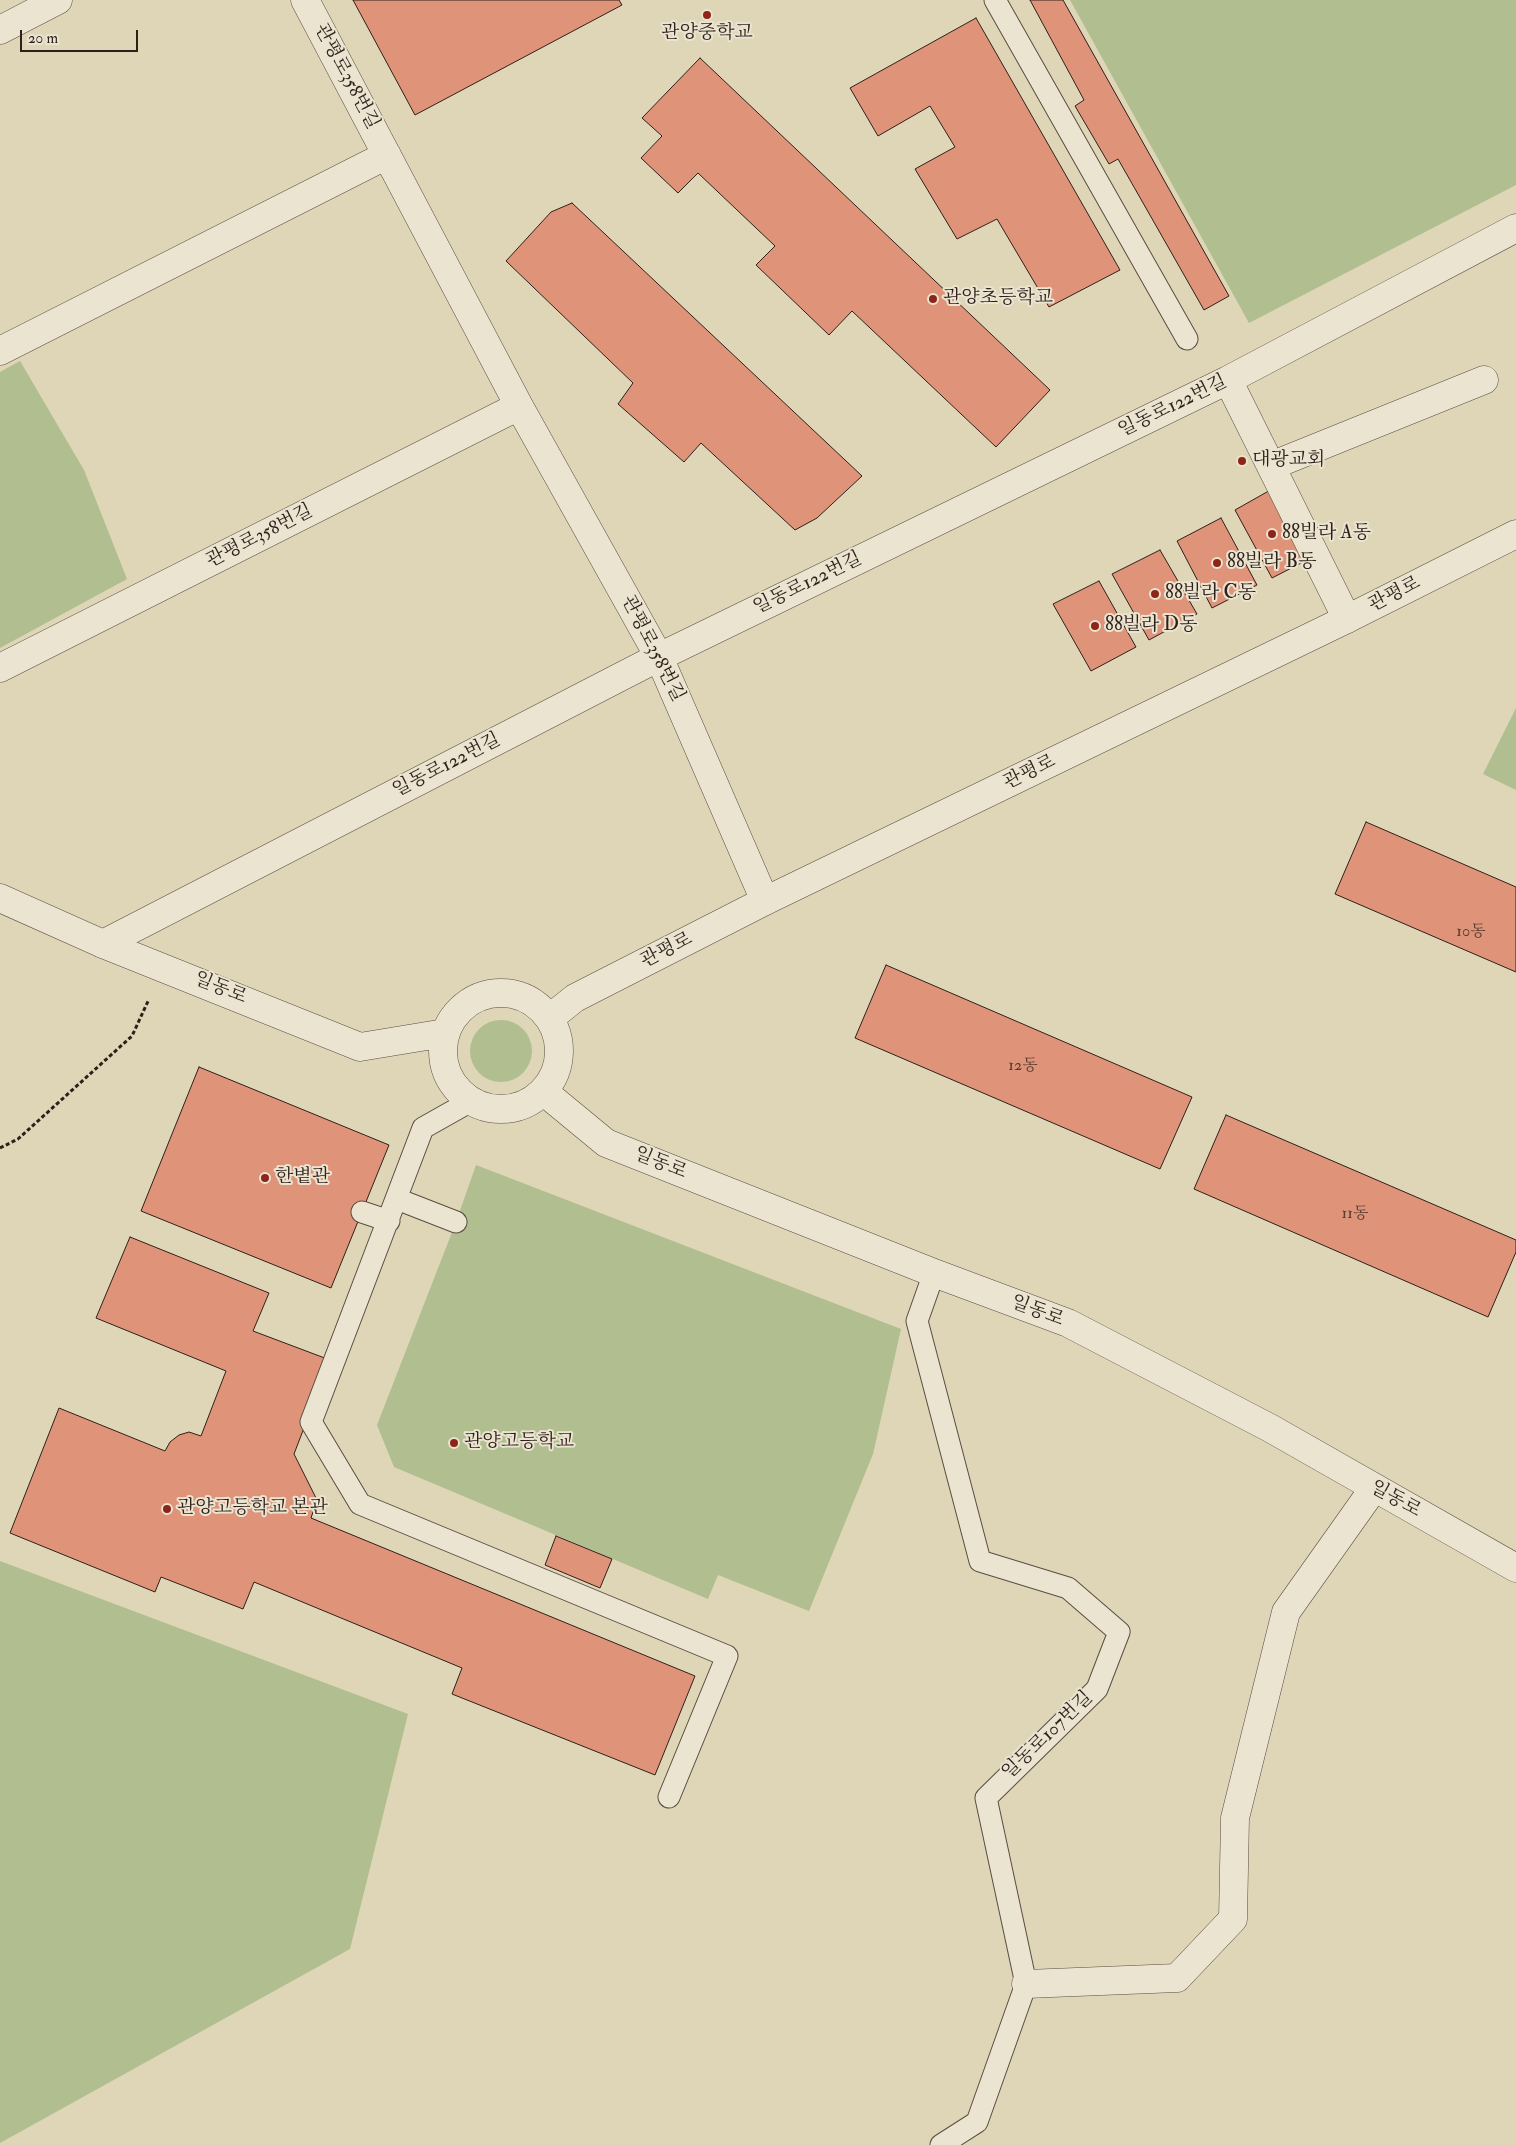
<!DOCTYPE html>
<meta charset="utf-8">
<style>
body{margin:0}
#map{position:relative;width:1516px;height:2145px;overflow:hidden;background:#dfd6b8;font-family:"IM FELL Double Pica",serif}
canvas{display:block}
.scale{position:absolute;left:20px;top:30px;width:118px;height:22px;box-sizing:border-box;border:2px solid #2f1f19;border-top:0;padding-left:6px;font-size:15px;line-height:18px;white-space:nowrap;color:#2f1f19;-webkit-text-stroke:4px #eae4d1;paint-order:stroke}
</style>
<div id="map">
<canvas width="1516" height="2145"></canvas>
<div class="scale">20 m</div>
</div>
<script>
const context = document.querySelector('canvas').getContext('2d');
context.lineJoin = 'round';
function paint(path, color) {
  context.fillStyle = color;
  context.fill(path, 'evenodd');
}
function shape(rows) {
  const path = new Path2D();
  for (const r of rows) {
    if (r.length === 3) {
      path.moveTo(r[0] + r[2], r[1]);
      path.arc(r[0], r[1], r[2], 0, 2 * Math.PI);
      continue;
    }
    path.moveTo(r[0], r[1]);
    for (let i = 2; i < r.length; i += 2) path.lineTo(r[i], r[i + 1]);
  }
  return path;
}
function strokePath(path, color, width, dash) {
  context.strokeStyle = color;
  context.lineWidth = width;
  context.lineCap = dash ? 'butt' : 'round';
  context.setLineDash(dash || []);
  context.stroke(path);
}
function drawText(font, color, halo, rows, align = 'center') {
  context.font = font + ' "IM FELL Double Pica","Noto Serif KR",serif';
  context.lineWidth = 4;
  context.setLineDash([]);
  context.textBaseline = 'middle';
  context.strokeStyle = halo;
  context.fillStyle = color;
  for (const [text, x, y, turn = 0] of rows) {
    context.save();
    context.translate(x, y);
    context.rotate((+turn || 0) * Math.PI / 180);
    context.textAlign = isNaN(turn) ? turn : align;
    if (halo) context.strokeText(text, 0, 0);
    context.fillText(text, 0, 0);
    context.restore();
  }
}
paint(shape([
 [1070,0,1516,0,1516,185,1249,323],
 [20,361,84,470,127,579,0,648,0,372],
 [1516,708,1516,790,1483,774],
 [501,1051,31],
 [476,1165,901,1329,873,1454,809,1611,718,1575,708,1599,394,1467,377,1425,456,1222],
 [0,1561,408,1714,350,1949,0,2143]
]), '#b0be90');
const building = shape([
 [353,0,619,0,622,5,415,115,353,0],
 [1030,0,1063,0,1229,296,1204,310,1118,159,1109,164,1075,106,1084,100,1030,0],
 [976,18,1120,270,1049,307,997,219,957,239,915,169,955,147,930,106,878,136,850,88,976,18],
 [700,58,1050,390,996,447,852,311,829,335,756,265,775,246,698,173,678,193,641,158,662,136,642,118,700,58],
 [572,203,862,476,817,518,795,530,701,443,684,462,618,404,633,383,506,261,551,212,572,203],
 [1274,488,1309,559,1272,578,1235,510,1274,488],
 [1221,518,1257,585,1212,608,1177,541,1221,518],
 [1160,550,1197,614,1149,640,1112,574,1160,550],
 [1099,581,1136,647,1091,671,1053,604,1099,581],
 [1366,822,1516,887,1516,972,1335,894,1366,822],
 [886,965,1192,1097,1160,1169,855,1038,886,965],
 [199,1067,389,1145,331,1288,141,1211,199,1067],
 [1226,1115,1516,1240,1516,1252,1488,1317,1194,1189,1226,1115],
 [130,1237,269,1293,253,1331,330,1360,294,1454,317,1500,311,1518,695,1676,655,1775,452,1694,462,1668,254,1582,243,1609,161,1577,155,1592,10,1533,59,1408,165,1451,170,1442,179,1435,189,1432,201,1436,226,1371,96,1318,130,1237],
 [556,1536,612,1559,600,1588,545,1565,556,1536]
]);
paint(building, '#df947a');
strokePath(building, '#2f1f19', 1);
const service = shape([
 [995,0,1187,339],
 [471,1101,423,1128,311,1422,360,1504,727,1656,669,1797],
 [397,1199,456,1222],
 [362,1212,389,1221],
 [934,1273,917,1321,980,1561,1068,1588,1119,1632,1097,1689,986,1798,1026,1984,977,2122,941,2145]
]);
const minor = shape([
 [305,0,519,406,659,657,765,901],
 [0,30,58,0],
 [0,351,387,155],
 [1228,380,1347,619],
 [1271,466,1484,380],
 [0,668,519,406],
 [103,944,659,657,1228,380,1516,228],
 [1026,1984,1177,1978,1233,1919,1235,1818,1286,1612,1374,1488]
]);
const tertiary = shape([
 [0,898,103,944,360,1047,445,1033],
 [501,1051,58],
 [550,1018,575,998,765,901,1347,619,1516,534],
 [543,1091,606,1143,934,1273,1068,1323,1270,1428,1516,1568]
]);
strokePath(service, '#5b4d41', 23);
strokePath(minor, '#5b4d41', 29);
strokePath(tertiary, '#5b4d41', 29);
strokePath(shape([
 [0,1148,18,1139,132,1036,149,999]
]), '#2f1f19', 3, [4, 2.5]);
strokePath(service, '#eae4d1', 21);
strokePath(minor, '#eae4d1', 28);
strokePath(tertiary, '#eae4d1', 28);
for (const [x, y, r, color] of [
 [707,15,5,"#8f2418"],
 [933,299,5,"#8f2418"],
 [1242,461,5,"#8f2418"],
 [1272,534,5,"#8f2418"],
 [1217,563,5,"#8f2418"],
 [1155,594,5,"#8f2418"],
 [1095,626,5,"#8f2418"],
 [265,1178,5,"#8f2418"],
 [454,1443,5,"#8f2418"],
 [167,1509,5,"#8f2418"]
]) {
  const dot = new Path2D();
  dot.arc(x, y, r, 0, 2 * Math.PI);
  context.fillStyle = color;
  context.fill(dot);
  strokePath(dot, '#eae4d1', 2);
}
drawText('16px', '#5b3c31', null, [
 ["10동",1471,933],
 ["12동",1023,1067],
 ["11동",1355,1215]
]);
drawText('19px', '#2f1f19', '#eae4d1', [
 ["관양중학교",707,34,"center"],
 ["관양초등학교",943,299],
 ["대광교회",1252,461],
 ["88빌라 A동",1282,534],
 ["88빌라 B동",1227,563],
 ["88빌라 C동",1165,594],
 ["88빌라 D동",1105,626],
 ["한볕관",275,1178],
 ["관양고등학교",464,1443],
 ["관양고등학교 본관",177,1509]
], 'left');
drawText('19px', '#2f1f19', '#eae4d1', [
 ["관평로358번길",346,77,62],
 ["일동로122번길",1173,407,-26],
 ["관평로358번길",260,537,-27],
 ["일동로122번길",808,584,-26],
 ["관평로",1395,595,-27],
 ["관평로358번길",652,649,63],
 ["일동로122번길",447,766,-27],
 ["관평로",1030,773,-26],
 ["관평로",667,951,-27],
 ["일동로",220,989,22],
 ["일동로",660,1164,22],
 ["일동로",1037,1312,21],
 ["일동로",1395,1500,29],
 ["일동로107번길",1048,1736,-44]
]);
</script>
